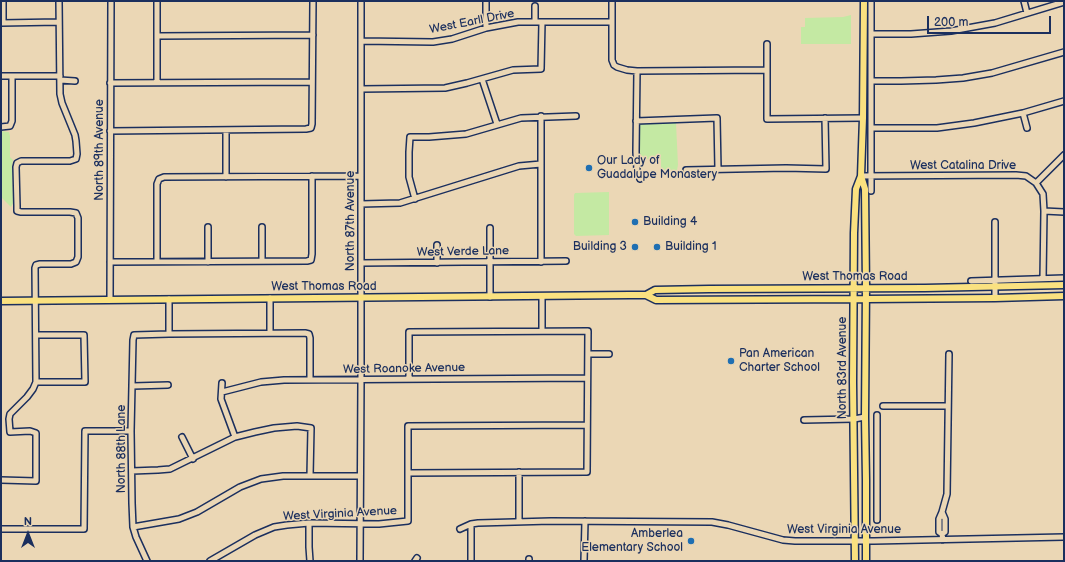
<!DOCTYPE html>
<style>
body{margin:0}
#map{position:relative;width:1065px;height:562px;overflow:hidden;background:#ebd7b5;font-family:"Balsamiq Sans",sans-serif}
canvas{display:block}
.frame{position:absolute;inset:0;border:2px solid #1b2f5e;pointer-events:none}
.north{position:absolute;left:8px;top:514px;width:40px;height:40px;-webkit-text-stroke:3px #ebd7b5;paint-order:stroke;rotate:0deg;font-size:11px;font-weight:700;line-height:16px;text-align:center;color:#1b2f5e}
.north::after{content:'';display:block;margin:auto;width:14px;height:18px;background:#1b2f5e;clip-path:polygon(50% 0,100% 100%,50% 72%,0 100%)}
.scale{position:absolute;left:927px;top:16px;width:124px;height:18px;box-sizing:border-box;border:2px solid #1b2f5e;border-top:0;padding-left:5px;font-size:12px;line-height:14px;white-space:nowrap;color:#1b2f5e;-webkit-text-stroke:3px #ebd7b5;paint-order:stroke}
</style>
<div id="map">
<canvas width="1065" height="562"></canvas>
<div class="frame"></div>
<div class="north">N</div>
<div class="scale">200 m</div>
</div>
<script>
const context = document.querySelector('canvas').getContext('2d');
context.lineJoin = 'round';
function paint(path, color) {
  context.fillStyle = color;
  context.fill(path, 'evenodd');
}
function shape(rows) {
  const path = new Path2D();
  for (const r of rows) {
    path.moveTo(r[0], r[1]);
    for (let i = 2; i < r.length; i += 2) path.lineTo(r[i], r[i + 1]);
  }
  return path;
}
function strokePath(path, color, width, dash) {
  context.strokeStyle = color;
  context.lineWidth = width;
  context.lineCap = dash ? 'butt' : 'round';
  context.setLineDash(dash || []);
  context.stroke(path);
}
function drawText(font, color, halo, rows, align = 'center') {
  context.font = font + ' "Balsamiq Sans",sans-serif';
  context.lineWidth = 3;
  context.setLineDash([]);
  context.textBaseline = 'middle';
  context.strokeStyle = halo;
  context.fillStyle = color;
  for (const [text, x, y, turn = 0] of rows) {
    context.save();
    context.translate(x, y);
    context.rotate((+turn || 0) * Math.PI / 180);
    context.textAlign = isNaN(turn) ? turn : align;
    if (halo) context.strokeText(text, 0, 0);
    context.fillText(text, 0, 0);
    context.restore();
  }
}
paint(shape([
 [851,15,851,44,801,44,801,27,805,27,805,18,843,17],
 [643,123,676,123,678,165,677,170,661,170,661,159,639,159,639,126,640,124],
 [1,131,9,132,10,136,10,157,13,160,12,165,13,203,11,207,1,197],
 [609,192,609,235,576,236,574,234,574,195,575,193]
]), '#c4e9a3');
const minor = shape([
 [3,1,3,23],
 [486,1,486,28],
 [612,1,612,60,614,65,617,67,627,70,637,71,767,70],
 [871,1,871,191],
 [1024,1,1027,13],
 [535,6,535,22],
 [1,23,59,22],
 [871,34,911,34,951,31,995,23,1064,2],
 [158,36,313,35],
 [361,41,433,42,452,39,486,28,518,22,611,22],
 [767,44,767,119,863,118],
 [637,71,636,152,637,170,640,179],
 [1,76,60,76],
 [482,79,497,124],
 [60,80,75,81],
 [871,81,901,81,936,80,963,78,992,73,1064,52],
 [157,82,157,1],
 [110,83,312,82],
 [361,89,445,88,467,83,513,70,541,69,542,22],
 [1023,113,1027,128],
 [636,121,717,118,718,169],
 [1,127,10,126,12,121,12,76],
 [871,128,937,128,974,123,1023,113,1064,101],
 [110,131,306,129,311,128,312,124,313,1],
 [686,170,786,168,826,169,825,118],
 [861,176,1016,175,1026,176,1036,183,1043,194,1044,211,1043,279],
 [226,177,226,130],
 [1036,183,1064,155],
 [415,199,409,177,409,152,410,137,429,137,466,134,521,118,576,116],
 [361,204,400,203,519,166,541,164],
 [1044,211,1064,212],
 [208,227,208,262],
 [262,227,262,261],
 [490,228,490,297],
 [437,245,437,263],
 [110,262,307,261,311,260,312,254,312,176],
 [157,262,157,184,159,179,164,177,361,176],
 [541,262,541,116],
 [361,263,566,261],
 [971,281,1064,278],
 [542,296,542,331],
 [270,298,270,333],
 [995,298,995,222],
 [110,299,111,1],
 [169,299,169,334],
 [36,335,84,335,85,382,36,382],
 [588,354,609,354],
 [222,383,221,399,235,437],
 [133,386,168,385],
 [222,392,261,382,284,380,587,378],
 [883,406,948,406],
 [877,415,877,520],
 [804,420,854,419,865,417],
 [182,437,193,459],
 [132,471,158,470,170,469,235,437,255,432,274,428,297,426,311,428,310,476],
 [408,473,587,472,588,331,409,332,409,379],
 [1,480,36,481,36,433,30,431,10,432,9,419,10,414,27,397,33,389,36,382,35,268,36,265,40,264,71,264,76,262,78,257,78,218,76,213,70,212,21,212,17,211,17,206,16,167,17,163,21,161,70,161,76,159,77,154,76,141,75,135,62,103,60,94,59,1],
 [942,512,947,494,949,354],
 [519,522,519,472],
 [309,523,309,547,310,561],
 [471,524,471,561],
 [133,527,179,519,197,512,240,487,261,479,283,476,360,476],
 [1,529,84,529,85,431,131,431],
 [460,529,471,524,478,523,551,521,712,522,728,525,783,540,795,541,874,541,1064,537],
 [942,534,945,532,945,519,942,512,939,519,939,532,942,534,943,540],
 [147,561,136,537,133,527,132,503,131,431,133,340,134,335,169,334,305,333,309,334,310,338,310,379],
 [210,561,255,535,274,527,287,525,309,523,379,524,408,521,408,426,587,425],
 [360,561,361,380,361,1],
 [415,561,417,558],
 [529,561,529,559],
 [584,561,585,521]
]);
const major = shape([
 [864,1,863,118,861,176,865,189,866,288,865,417,866,480,866,561],
 [646,295,655,290,709,289,925,288,1064,285],
 [1,301,630,295,646,295,656,300,866,299,995,298,1064,296],
 [855,561,853,382,854,233,856,189,861,176]
]);
strokePath(minor, '#1b2f5e', 8);
strokePath(major, '#1b2f5e', 9);
strokePath(minor, '#ebd7b5', 5);
strokePath(major, '#fae180', 6);
for (const [x, y, r, color] of [
 [589,168,4,"#1f6fb2"],
 [635,222,4,"#1f6fb2"],
 [635,247,4,"#1f6fb2"],
 [657,247,4,"#1f6fb2"],
 [731,361,4,"#1f6fb2"],
 [691,541,4,"#1f6fb2"]
]) {
  const dot = new Path2D();
  dot.arc(x, y, r, 0, 2 * Math.PI);
  context.fillStyle = color;
  context.fill(dot);
  strokePath(dot, '#ebd7b5', 1.5);
}
drawText('12px', '#1b2f5e', '#ebd7b5', [
 ["West Earll Drive",472,22,-11],
 ["North 89th Avenue",100,150,-90],
 ["West Catalina Drive",963,166],
 ["North 87th Avenue",351,221,-90],
 ["West Verde Lane",463,252,-1],
 ["West Thomas Road",855,277],
 ["West Thomas Road",324,287],
 ["North 83rd Avenue",843,368,-90],
 ["West Roanoke Avenue",404,369,-1],
 ["North 88th Lane",122,449,-90],
 ["West Virginia Avenue",340,514,-3],
 ["West Virginia Avenue",844,530]
]);
drawText('12px', '#1b2f5e', '#ebd7b5', [
 ["Our Lady of",597,161],
 ["Guadalupe Monastery",597,175],
 ["Building 4",643,222],
 ["Building 3",627,247,"right"],
 ["Building 1",665,247],
 ["Pan American",739,354],
 ["Charter School",739,368],
 ["Amberlea",683,534,"right"],
 ["Elementary School",683,548,"right"]
], 'left');
</script>
